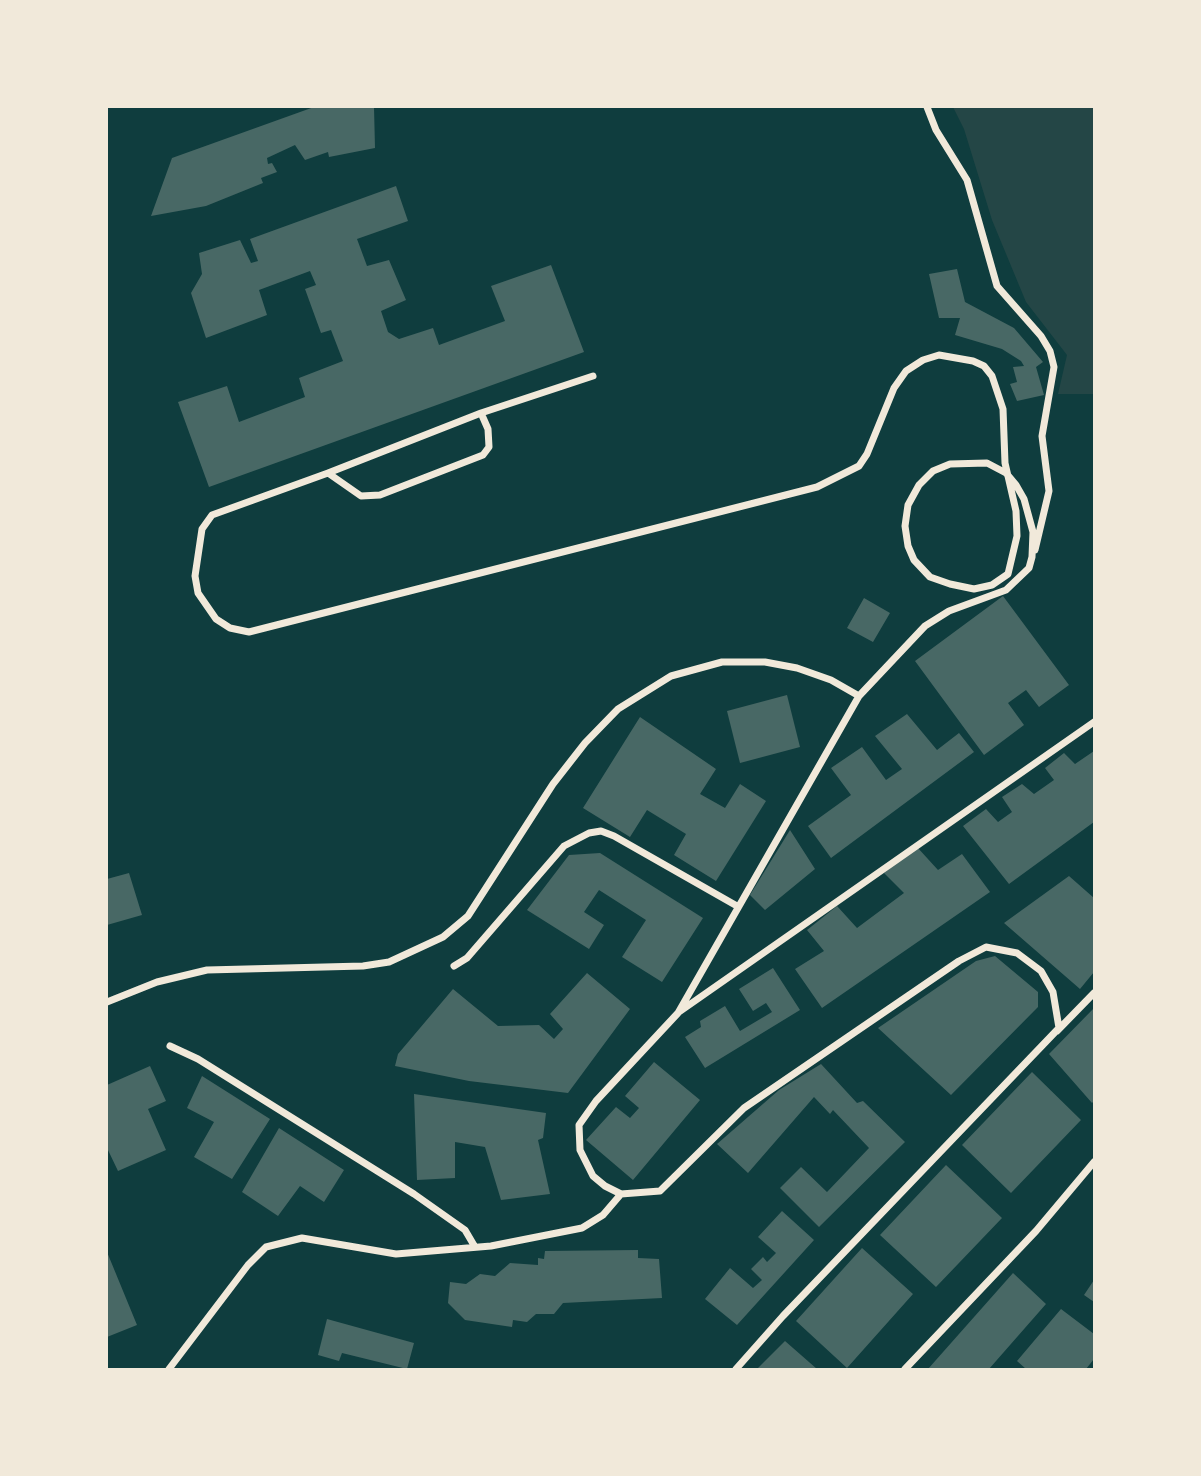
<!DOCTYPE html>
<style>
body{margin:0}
#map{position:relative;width:1201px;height:1476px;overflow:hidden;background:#0f3d3e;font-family:"Source Serif 4",serif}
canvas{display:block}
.frame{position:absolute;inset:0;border:108px solid #f1e9da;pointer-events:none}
</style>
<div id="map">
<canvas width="1201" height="1476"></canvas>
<div class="frame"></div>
</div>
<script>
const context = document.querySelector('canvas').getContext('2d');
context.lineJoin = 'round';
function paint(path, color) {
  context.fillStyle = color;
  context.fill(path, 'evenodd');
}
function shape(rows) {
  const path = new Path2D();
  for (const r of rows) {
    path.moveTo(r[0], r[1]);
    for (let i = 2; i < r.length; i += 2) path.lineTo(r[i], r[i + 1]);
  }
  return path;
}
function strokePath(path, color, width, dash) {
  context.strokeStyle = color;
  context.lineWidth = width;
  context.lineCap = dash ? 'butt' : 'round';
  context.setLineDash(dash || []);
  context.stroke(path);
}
paint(shape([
 [953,107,1094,107,1094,394,1058,394,1067,355,1026,302,992,220,964,129]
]), '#244646');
paint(shape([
 [314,107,374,107,375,148,329,157,328,152,305,160,295,145,267,158,268,164,272,163,277,172,261,178,263,183,206,206,151,216,172,158],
 [396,186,408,221,357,239,367,266,389,260,406,300,381,311,388,332,399,339,433,328,439,345,505,321,491,286,551,265,584,352,209,487,178,402,227,386,239,422,305,397,299,378,343,361,331,330,321,333,305,289,316,285,310,271,259,290,267,315,206,338,191,293,202,274,199,253,240,240,251,263,258,261,250,239],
 [957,269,965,302,1014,328,1043,362,1036,367,1044,395,1017,401,1010,384,1017,382,1013,367,1024,366,1021,361,1002,349,955,335,960,318,939,318,929,274],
 [1003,596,1069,685,1039,707,1026,690,1008,703,1024,725,984,755,915,661],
 [864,598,890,613,873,642,847,628],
 [787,695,800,747,740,763,727,711],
 [907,714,937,750,959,733,974,752,831,858,808,826,851,795,831,768,862,747,886,780,902,769,875,736],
 [640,717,716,769,700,794,725,808,740,784,766,801,716,881,674,855,686,834,647,810,630,837,583,808],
 [1094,751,1094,822,1009,884,963,826,986,809,998,822,1012,812,1002,797,1022,784,1034,794,1054,780,1045,768,1064,753,1075,764],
 [790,830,815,869,765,910,750,895],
 [917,847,938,870,962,854,990,892,822,1008,795,969,824,951,807,930,837,906,857,928,904,893,884,873],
 [600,853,703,918,662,982,622,957,646,920,599,890,584,912,604,925,589,949,527,910,569,855],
 [129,873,142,915,107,925,107,879],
 [1069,876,1094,898,1094,972,1080,989,1004,923],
 [995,956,1038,992,1038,1007,951,1095,878,1028,976,961],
 [773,968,800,1010,705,1068,685,1037,701,1027,700,1021,725,1006,740,1031,772,1012,766,1003,753,1011,739,989],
 [587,973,630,1009,568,1093,469,1081,395,1066,398,1054,453,989,498,1026,539,1025,554,1039,563,1029,550,1014],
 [1094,1008,1094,1101,1092,1103,1049,1054],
 [654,1062,700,1100,633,1180,586,1140,616,1107,630,1118,639,1108,625,1096],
 [821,1064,857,1103,863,1101,905,1142,819,1227,780,1188,801,1167,827,1192,869,1148,833,1110,830,1114,814,1097,748,1173,717,1144,779,1090],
 [150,1066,166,1101,148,1109,166,1150,118,1171,107,1148,107,1085],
 [1032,1072,1081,1120,1011,1193,962,1145],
 [202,1076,270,1119,232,1179,194,1157,214,1122,187,1108],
 [414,1094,546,1113,543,1138,538,1140,550,1194,501,1200,485,1147,455,1142,455,1178,417,1180],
 [279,1128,344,1170,324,1202,300,1186,278,1216,242,1192],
 [946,1165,1002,1218,936,1287,880,1235],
 [782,1211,814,1240,737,1325,705,1299,730,1268,753,1288,762,1280,751,1269,763,1257,767,1262,776,1253,758,1237],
 [862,1248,913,1294,847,1368,796,1321],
 [638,1250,638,1258,659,1259,662,1298,563,1303,554,1314,536,1314,527,1322,513,1320,512,1327,465,1320,448,1303,450,1282,466,1284,480,1274,495,1276,510,1263,538,1265,538,1258,544,1259,545,1251],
 [107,1252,137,1325,107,1337],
 [1013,1273,1046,1304,989,1369,928,1369],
 [1094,1280,1094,1302,1084,1295],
 [1061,1309,1094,1334,1094,1359,1086,1369,1026,1369,1017,1361],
 [327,1319,414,1343,407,1369,342,1353,339,1361,318,1355],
 [785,1341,817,1369,757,1369]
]), '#486865');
strokePath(shape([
 [927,107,936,130,967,180,997,286,1041,336,1050,351,1054,367,1042,436,1049,491,1035,550],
 [481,413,593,376],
 [328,473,481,413,488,429,489,447,483,455,380,495,361,496,328,473,212,515,202,529,195,576,198,593,216,619,230,628,249,632,817,487,859,466,867,454,894,388,906,371,923,360,939,355,973,361,984,366,992,376,1003,409,1005,463,1016,511,1017,536,1008,574,992,585,974,589,950,584,930,577,914,560,908,546,905,526,908,505,919,485,933,471,950,464,987,463,1006,473,1016,485,1024,499,1033,532,1032,557,1029,568,1006,590,949,611,925,626,859,696,678,1013,596,1101,579,1125,580,1150,593,1176,605,1186,621,1194,660,1191,744,1108,959,961,986,947,1017,953,1041,971,1053,992,1059,1028,783,1316,736,1369],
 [454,966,467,958,564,846,589,833,601,831,614,836,737,906],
 [107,1002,157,982,207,970,363,966,389,962,443,937,468,916,553,784,585,743,618,709,671,676,722,662,765,662,797,668,831,680,859,696],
 [679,1012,1094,722],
 [1057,1031,1094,993],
 [170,1046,198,1059,414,1194,465,1230,475,1247],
 [169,1369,248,1265,266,1247,302,1238,396,1254,491,1246,582,1228,603,1215,621,1194],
 [905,1369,1036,1231,1094,1162]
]), '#f1e9da', 7);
</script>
